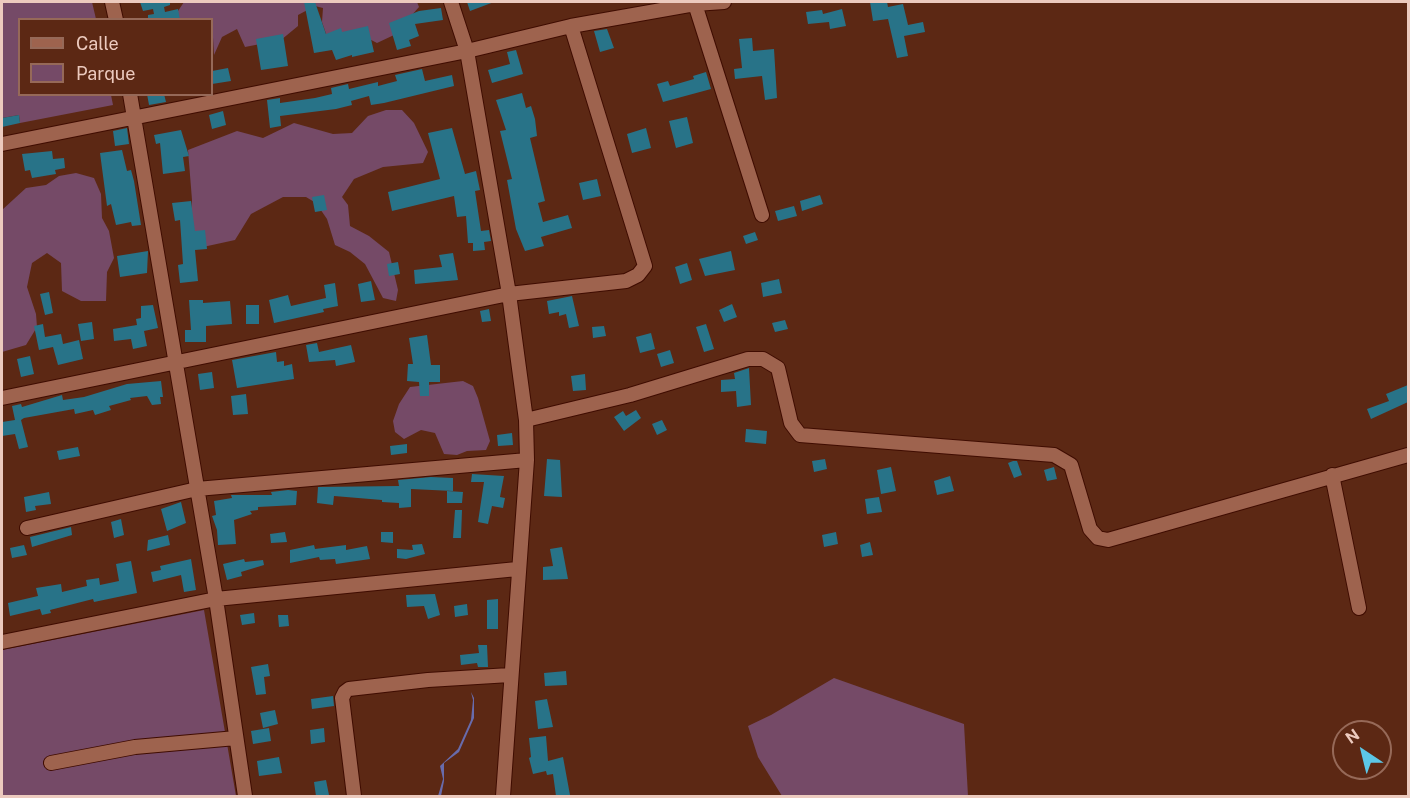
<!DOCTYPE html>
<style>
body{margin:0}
#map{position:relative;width:1410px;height:798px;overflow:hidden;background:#5c2814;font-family:"Public Sans",sans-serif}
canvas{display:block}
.frame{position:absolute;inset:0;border:3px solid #eccabe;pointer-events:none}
.legend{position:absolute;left:18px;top:18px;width:195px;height:78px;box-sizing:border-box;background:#5c2814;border:2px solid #966958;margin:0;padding:8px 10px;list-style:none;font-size:18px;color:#eccabe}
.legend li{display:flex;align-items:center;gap:12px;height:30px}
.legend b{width:30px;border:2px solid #966958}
.north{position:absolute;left:1332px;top:720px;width:60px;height:60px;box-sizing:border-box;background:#5c2814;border:2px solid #966958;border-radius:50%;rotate:325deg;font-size:16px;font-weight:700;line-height:24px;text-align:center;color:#eccabe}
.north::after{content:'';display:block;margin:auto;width:21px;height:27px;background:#5cc7e7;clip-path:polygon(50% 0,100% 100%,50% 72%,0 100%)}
</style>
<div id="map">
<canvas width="1410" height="798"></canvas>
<div class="frame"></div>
<ul class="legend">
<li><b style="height:8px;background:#9e634e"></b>Calle</li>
<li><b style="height:16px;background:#754a67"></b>Parque</li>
</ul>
<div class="north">N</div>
</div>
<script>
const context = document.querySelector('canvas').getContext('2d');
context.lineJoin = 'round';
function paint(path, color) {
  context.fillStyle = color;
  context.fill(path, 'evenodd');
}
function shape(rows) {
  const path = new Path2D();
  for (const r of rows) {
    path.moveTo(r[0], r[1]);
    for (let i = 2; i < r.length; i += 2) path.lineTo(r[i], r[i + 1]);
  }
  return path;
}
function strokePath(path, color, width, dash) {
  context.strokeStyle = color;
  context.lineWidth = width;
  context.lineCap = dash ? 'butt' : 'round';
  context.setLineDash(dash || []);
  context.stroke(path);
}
paint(shape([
 [2,2,92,2,96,19,20,20,20,94,111,95,113,105,20,123,19,115,2,118],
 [184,2,417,2,419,7,394,35,377,43,352,30,343,42,330,45,322,22,323,8,315,6,298,15,298,26,281,40,245,47,237,29,222,37,214,55,212,20,172,20],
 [386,110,402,110,414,123,428,152,423,163,383,167,354,179,342,197,348,205,350,226,369,236,389,252,398,290,396,301,383,298,365,264,350,252,335,245,327,219,316,203,306,197,283,197,251,214,235,240,203,247,190,233,192,200,188,150,237,131,263,138,294,123,333,134,352,133,368,116],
 [76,173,94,178,101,194,102,218,109,231,114,258,107,272,106,301,81,301,62,291,61,263,47,253,32,263,27,287,36,314,37,327,26,345,2,352,2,210,26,188,46,185,59,176],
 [463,381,473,386,478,398,490,441,486,450,467,451,457,455,444,454,435,433,421,430,404,439,395,432,393,421,399,404,410,387],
 [204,610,236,796,2,796,2,650],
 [834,678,964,724,968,796,782,796,758,757,748,726,771,715]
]), '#754a67');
paint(shape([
 [471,692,474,698,474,718,459,752,444,763,444,781,441,796,438,796,443,779,440,766,458,749,471,720,473,700]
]), '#686bab');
paint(shape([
 [140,2,170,2,170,5,164,7,165,12,178,9,180,20,148,20,148,15,154,14,153,9,143,11],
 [304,2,315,2,326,34,341,28,342,32,368,26,374,52,352,57,352,55,336,60,332,50,314,53],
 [467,2,494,2,470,11],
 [870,2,887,2,888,7,903,4,908,25,923,22,925,32,904,36,908,56,897,58,888,19,873,21],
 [441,8,443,20,415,24,419,36,409,40,411,46,397,50,389,23,419,11],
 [842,9,846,26,830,29,829,22,808,24,806,12,822,10,823,14],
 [607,29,614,48,600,52,594,31],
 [283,34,288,66,261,70,256,39],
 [752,38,753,51,774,49,777,98,765,100,762,76,735,79,734,69,742,68,739,39],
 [516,50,523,74,492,83,488,70,510,64,507,52],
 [228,68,231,81,212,84,212,71],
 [422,69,425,81,452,75,454,86,384,103,371,105,369,96,351,101,352,105,336,109,280,116,281,126,270,128,267,100,280,98,280,103,315,98,332,94,331,88,348,84,349,89,378,82,378,86,397,81,395,75],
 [706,72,711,89,663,102,657,84,668,81,670,86,694,79,693,76],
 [522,93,526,108,531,106,535,119,537,136,530,138,545,201,538,203,543,222,568,215,572,228,541,237,544,246,525,251,516,229,507,180,512,179,500,131,506,130,496,100],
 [147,94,164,94,166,102,149,105],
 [223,111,226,125,212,129,209,115],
 [19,115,20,123,2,127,2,118],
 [687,117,693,143,676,148,669,121],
 [127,128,129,144,115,146,113,131],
 [452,128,465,174,476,171,480,190,475,191,481,231,489,230,491,241,484,242,485,250,473,251,473,243,468,243,466,216,457,217,454,196,392,211,388,192,440,179,428,133],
 [646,128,651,148,632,153,627,134],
 [181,130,189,156,183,157,185,171,163,174,160,143,156,144,154,135],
 [122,150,127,171,131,170,134,181,141,225,132,226,131,222,116,225,111,204,107,206,100,153],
 [52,151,53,159,64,158,65,168,55,170,56,174,32,178,30,170,25,171,22,154],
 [597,179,601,196,583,200,579,183],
 [324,195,327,210,315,212,312,197],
 [820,195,823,204,802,211,800,201],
 [191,201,195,231,205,230,207,249,195,250,198,281,180,283,178,265,183,264,180,220,175,221,172,203],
 [794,206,797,216,778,221,775,211],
 [755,232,758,240,746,244,743,236],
 [148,251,147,273,120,277,117,256],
 [731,251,735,270,705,276,699,259],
 [453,253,458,280,415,284,414,270,442,267,439,255],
 [398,262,400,274,389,276,387,264],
 [687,263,692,280,680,284,675,267],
 [779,279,782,293,763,297,761,283],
 [371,281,375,300,361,302,358,284],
 [335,283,338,306,323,309,324,312,274,323,269,300,288,295,291,306,326,298,324,285],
 [49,292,53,313,45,315,40,294],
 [572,296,579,326,569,328,566,314,559,316,559,312,549,314,547,301],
 [189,300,203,300,203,303,230,301,232,324,206,326,206,342,185,342,185,330,191,330],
 [732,304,737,317,724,322,719,310],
 [153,305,158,328,144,331,147,346,133,349,131,339,114,341,113,329,137,325,136,319,141,318,141,306],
 [246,305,259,305,259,324,246,324],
 [489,309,491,321,482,322,480,311],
 [785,320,788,329,775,332,772,323],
 [92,322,94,339,81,341,78,324],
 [43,324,45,337,61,334,63,344,79,340,83,359,58,365,53,347,39,350,34,326],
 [706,324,714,349,704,352,696,327],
 [604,326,606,336,593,338,592,327],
 [651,333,655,349,640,353,636,337],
 [427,335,431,365,440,365,440,382,429,382,429,396,420,396,419,382,407,381,408,364,413,364,409,338],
 [317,343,319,352,351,345,355,362,336,366,335,360,309,362,306,345],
 [670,350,674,363,661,367,657,354],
 [276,352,277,362,284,361,284,366,292,364,294,379,237,388,232,360],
 [30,356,34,374,21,377,17,359],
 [749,368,751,405,737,407,736,391,721,392,721,380,735,379,734,373],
 [212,372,214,388,200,390,198,374],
 [585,374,586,390,573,391,571,376],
 [161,381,163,397,160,397,161,404,152,405,147,396,130,398,131,400,109,406,111,410,95,415,93,410,75,414,74,409,24,418,21,420,28,447,19,449,15,434,2,436,2,422,15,420,12,406,21,404,22,407,62,395,63,400,84,397,127,384],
 [1408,385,1408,402,1371,419,1367,409,1389,401,1386,394],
 [246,394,248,414,233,415,231,396],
 [636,410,641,418,624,431,614,417,623,411,626,416],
 [662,420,667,430,657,435,652,424],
 [746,429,767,431,766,444,745,442],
 [512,433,513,445,498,446,497,435],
 [407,444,407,453,391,455,390,446],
 [78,447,80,456,59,460,57,451],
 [547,459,560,460,562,497,544,496],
 [825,459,827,469,814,472,812,461],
 [1013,461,1017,461,1022,475,1014,478,1008,463],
 [891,467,896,491,881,494,877,470],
 [1054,467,1057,479,1047,481,1044,470],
 [472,474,504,476,500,497,505,498,503,508,492,506,488,524,478,522,484,482,471,482],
 [950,476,954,491,937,495,934,481],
 [431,477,453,478,453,491,411,489,411,507,399,508,399,503,382,502,382,500,334,496,333,505,317,503,318,487,399,486,398,480],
 [288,490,297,491,296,505,258,507,258,510,250,511,252,514,234,520,236,544,218,545,217,530,212,516,216,515,214,501,232,498,231,495,272,495,271,492],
 [447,491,463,492,462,503,447,503],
 [49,492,51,504,35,506,36,510,26,512,24,497],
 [879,497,882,512,867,514,865,499],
 [181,502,186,523,167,531,161,509],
 [455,510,462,510,461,538,453,538],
 [121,519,124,535,114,538,111,522],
 [71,527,72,535,32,547,30,537],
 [285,532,287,542,271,543,270,534],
 [381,532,393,532,393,543,381,542],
 [836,532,838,544,824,547,822,535],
 [168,535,170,545,147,551,148,540],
 [870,542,873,555,862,557,860,545],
 [422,544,425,554,406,559,397,558,397,549,413,550,412,545],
 [24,545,27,555,12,558,10,548],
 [314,545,315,549,346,545,346,550,367,546,370,559,336,564,335,559,320,560,319,557,290,563,290,550],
 [562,547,568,579,543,580,543,567,553,566,550,549],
 [191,559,196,590,184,592,181,575,153,582,151,572,161,570,160,566],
 [244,559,245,562,263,560,264,565,241,572,242,576,227,580,223,564],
 [131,561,137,593,94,602,93,599,50,610,51,613,42,615,40,609,10,616,8,603,38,596,36,588,61,584,62,592,87,586,86,580,99,578,100,585,119,581,116,564],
 [435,594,440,615,428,619,424,606,407,607,406,595],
 [498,599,498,629,487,629,487,600],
 [467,604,468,615,455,617,454,606],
 [254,613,255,623,242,625,240,615],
 [278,615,288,615,289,626,279,627],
 [478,645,487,645,488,667,478,667,477,663,461,665,460,655,479,653],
 [268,664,270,676,264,677,266,694,256,695,251,667],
 [566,671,567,685,545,686,544,673],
 [333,696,334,706,312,709,311,699],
 [547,699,553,727,538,729,535,701],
 [275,710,278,724,263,728,260,713],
 [269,728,271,741,253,744,251,731],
 [324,728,325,742,311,744,310,730],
 [546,736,548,761,563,757,570,795,556,796,553,774,547,775,546,771,533,774,529,758,531,757,529,738],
 [279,757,282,773,259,776,257,761],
 [326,780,329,795,316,796,314,782]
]), '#287388');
const minor = shape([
 [112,2,116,20],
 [451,2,467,51,509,294,526,420,527,460,503,796],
 [724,2,695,4,762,215],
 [130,94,216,599,245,796],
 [2,144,467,51,571,26,695,4,694,2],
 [2,398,509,294,626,281,638,275,645,266,571,26],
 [526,420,630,395,748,359,763,359,778,368,791,423,800,435,1054,455,1071,465,1090,529,1098,538,1108,540,1408,455],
 [1332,475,1359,608],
 [27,528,197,489,527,460],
 [2,642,216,599,517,569],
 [51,763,135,747,236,738],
 [354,796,342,698,345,692,349,689,428,680,510,675]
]);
strokePath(minor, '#3f0c00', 16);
strokePath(minor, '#9e634e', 14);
</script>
